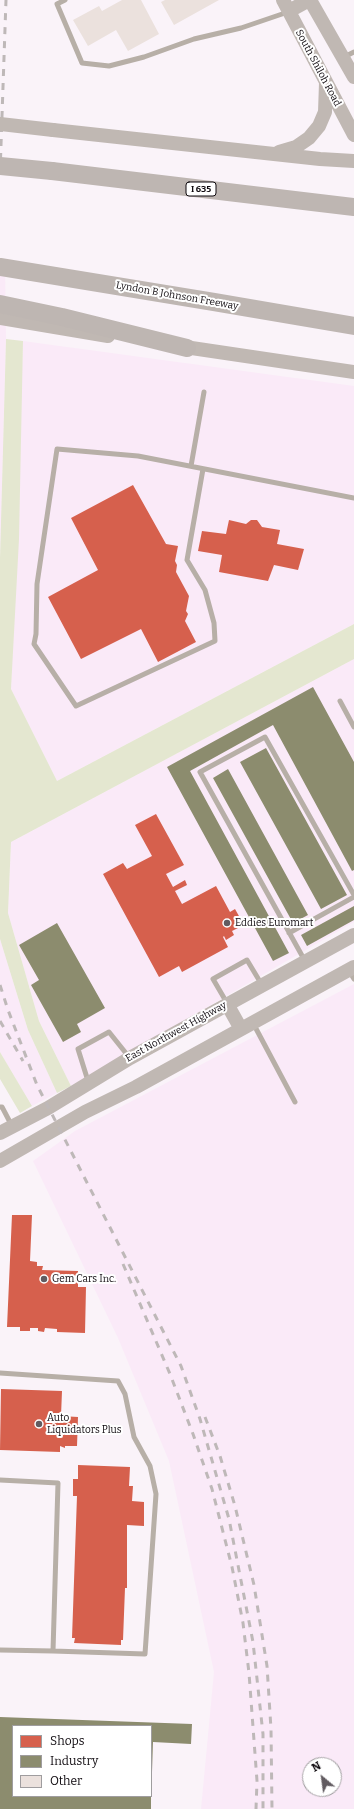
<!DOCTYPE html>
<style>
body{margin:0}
#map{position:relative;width:354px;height:1809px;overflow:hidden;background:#faf3f9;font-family:Bitter,serif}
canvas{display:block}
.legend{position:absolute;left:12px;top:1725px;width:140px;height:72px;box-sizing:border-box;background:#fff;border:1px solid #9f9d9f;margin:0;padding:5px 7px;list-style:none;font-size:12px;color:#0e090e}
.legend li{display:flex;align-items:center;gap:8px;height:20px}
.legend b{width:20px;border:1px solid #9f9d9f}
.north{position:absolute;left:302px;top:1757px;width:40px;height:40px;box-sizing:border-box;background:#fff;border:1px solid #9f9d9f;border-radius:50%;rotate:331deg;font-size:11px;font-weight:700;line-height:16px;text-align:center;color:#0e090e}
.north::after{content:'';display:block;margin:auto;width:14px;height:18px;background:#615b60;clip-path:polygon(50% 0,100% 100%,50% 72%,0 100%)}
</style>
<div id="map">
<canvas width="354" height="1809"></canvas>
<ul class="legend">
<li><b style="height:11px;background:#d6604d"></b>Shops</li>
<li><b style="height:11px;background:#8c8c6e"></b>Industry</li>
<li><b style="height:11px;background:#ebe1dd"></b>Other</li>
</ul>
<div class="north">N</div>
</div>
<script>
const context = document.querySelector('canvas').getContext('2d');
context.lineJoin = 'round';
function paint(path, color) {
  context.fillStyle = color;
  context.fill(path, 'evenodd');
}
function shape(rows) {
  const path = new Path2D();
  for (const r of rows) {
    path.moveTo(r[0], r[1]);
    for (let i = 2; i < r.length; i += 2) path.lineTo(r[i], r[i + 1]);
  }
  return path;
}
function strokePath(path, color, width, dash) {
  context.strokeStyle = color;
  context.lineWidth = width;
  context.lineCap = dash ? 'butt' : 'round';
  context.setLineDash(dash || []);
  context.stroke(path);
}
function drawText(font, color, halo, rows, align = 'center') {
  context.font = font + ' Bitter,serif';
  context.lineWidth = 4;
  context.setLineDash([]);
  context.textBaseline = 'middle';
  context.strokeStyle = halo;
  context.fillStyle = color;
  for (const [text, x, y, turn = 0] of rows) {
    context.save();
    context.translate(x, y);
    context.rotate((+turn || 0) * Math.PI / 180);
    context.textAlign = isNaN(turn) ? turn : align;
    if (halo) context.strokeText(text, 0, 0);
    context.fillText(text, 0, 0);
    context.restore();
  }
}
paint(shape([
 [0,260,5,261,6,339,0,558],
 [23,341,354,386,354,624,57,781,11,689],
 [354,659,354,922,71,1086,39,1021,8,913,11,842],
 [0,939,28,1030,57,1093,32,1106,0,1052],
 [354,984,354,1809,201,1809,214,1672,169,1461,118,1338,33,1161,75,1131],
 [310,1765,334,1765,334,1789,310,1789]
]), '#faeaf8');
paint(shape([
 [6,339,23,341,19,539,11,689,57,781,354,624,354,659,11,842,8,913,39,1021,71,1086,57,1093,28,1030,0,939,0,558],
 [0,1052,32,1106,20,1113,0,1079]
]), '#e4e7d0');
paint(shape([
 [133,485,166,544,178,546,175,561,177,565,176,572,189,596,186,611,188,614,185,621,196,642,158,662,141,629,81,659,48,597,98,570,71,518],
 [229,520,246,524,251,520,257,520,262,527,280,530,277,544,304,549,298,570,274,565,268,581,219,572,222,555,198,551,202,531,226,534],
 [156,814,184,865,166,874,173,887,185,880,187,885,175,891,182,904,216,886,230,912,235,909,244,925,232,931,234,935,226,940,224,936,223,937,228,947,182,972,179,966,159,977,103,874,123,863,127,869,152,856,135,825],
 [12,1215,32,1215,30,1261,37,1262,37,1266,43,1266,42,1270,78,1271,78,1287,86,1287,85,1333,57,1332,57,1329,45,1328,44,1332,38,1331,38,1328,30,1328,30,1331,20,1331,20,1327,7,1327],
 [1,1389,62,1391,61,1416,78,1417,77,1446,65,1446,65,1448,60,1446,60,1452,0,1450],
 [78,1465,130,1467,129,1486,133,1486,132,1501,144,1502,144,1526,127,1525,127,1588,125,1588,123,1640,121,1640,121,1645,74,1643,75,1638,72,1638,77,1496,73,1496,73,1479,78,1479]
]), '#d6604d');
paint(shape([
 [313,687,354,762,354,870,352,871,273,725,190,771,289,953,273,961,167,767],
 [266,748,347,895,321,909,240,762],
 [228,769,308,915,293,923,213,778],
 [354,906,354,920,307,946,301,935],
 [57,923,105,1008,77,1024,81,1032,63,1042,31,985,39,980,19,945],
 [0,1717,192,1724,191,1744,153,1742,152,1772,151,1772,151,1726,13,1726,13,1796,151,1796,151,1809,0,1809]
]), '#8c8c6e');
paint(shape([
 [122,0,141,0,159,34,128,51,116,30,88,46,73,20,99,6,102,11],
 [165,0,219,0,174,25,161,2]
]), '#ebe1dd');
strokePath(shape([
 [65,0,57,4,82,63,109,66,144,57,194,39,241,28,288,12],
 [344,57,354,52],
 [191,466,204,392],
 [203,469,187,560,205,590,214,623,215,641,76,706,34,644,36,634,37,584,57,449,138,456,354,498],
 [340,701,354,727],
 [289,933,354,897],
 [305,961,200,772,265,737,354,895],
 [349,971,354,979],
 [227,1003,213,979,247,960,262,985],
 [253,1023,295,1102],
 [88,1081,78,1049,109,1032,129,1057],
 [0,1107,2,1107,12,1126],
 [0,1373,118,1381,125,1394,134,1437,150,1466,156,1494,145,1654,53,1651],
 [0,1480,58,1483,53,1651,0,1650]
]), '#b7afa7', 5);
strokePath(shape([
 [283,0,354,135],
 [310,0,354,77],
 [289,11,309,0],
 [53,130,320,159,354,161],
 [279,152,296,147,309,138,319,126,325,112,326,83],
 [0,318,108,336],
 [178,346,354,372],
 [227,1004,241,1029],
 [0,1133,48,1108,130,1058,354,935],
 [0,1161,85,1112,136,1087,354,967]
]), '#c0b8b3', 14);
strokePath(shape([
 [52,171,354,207],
 [0,267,214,302,354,326],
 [0,304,62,317,187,348]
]), '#beb6b2', 18);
strokePath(shape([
 [0,174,6,0],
 [0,985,8,1010,37,1085,181,1366,200,1419,229,1519,253,1642,263,1734,263,1809],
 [0,1021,23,1061],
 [123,1264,170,1374,193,1434,212,1489,232,1567,243,1623,249,1673,257,1781,256,1809],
 [205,1417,220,1456,235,1506,254,1585,267,1666,271,1729,272,1809]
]), '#beb8b8', 3, [7, 7]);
strokePath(shape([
 [0,124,53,130]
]), '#c0b8b3', 14);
strokePath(shape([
 [0,166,52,171]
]), '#beb6b2', 18);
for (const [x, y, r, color] of [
 [227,923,4,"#615b60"],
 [44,1279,4,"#615b60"],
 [39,1424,4,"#615b60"]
]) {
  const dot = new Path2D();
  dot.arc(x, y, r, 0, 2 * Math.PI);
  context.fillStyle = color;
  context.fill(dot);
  strokePath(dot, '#fff', 1.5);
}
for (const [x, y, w] of [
 [201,189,30]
]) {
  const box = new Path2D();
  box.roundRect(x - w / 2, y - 7, w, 14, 3);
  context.fillStyle = '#fff';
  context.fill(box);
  strokePath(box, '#0e090e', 1);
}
drawText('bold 9px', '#0e090e', null, [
 ["I 635",201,189]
]);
drawText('10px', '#0e090e', '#fff', [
 ["South Shiloh Road",318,68,62],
 ["Lyndon B Johnson Freeway",177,296,10],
 ["East Northwest Highway",176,1032,-29]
]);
drawText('10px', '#0e090e', '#fff', [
 ["Eddies Euromart",235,923],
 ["Gem Cars Inc.",52,1279],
 ["Auto",47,1418],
 ["Liquidators Plus",47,1430]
], 'left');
</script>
